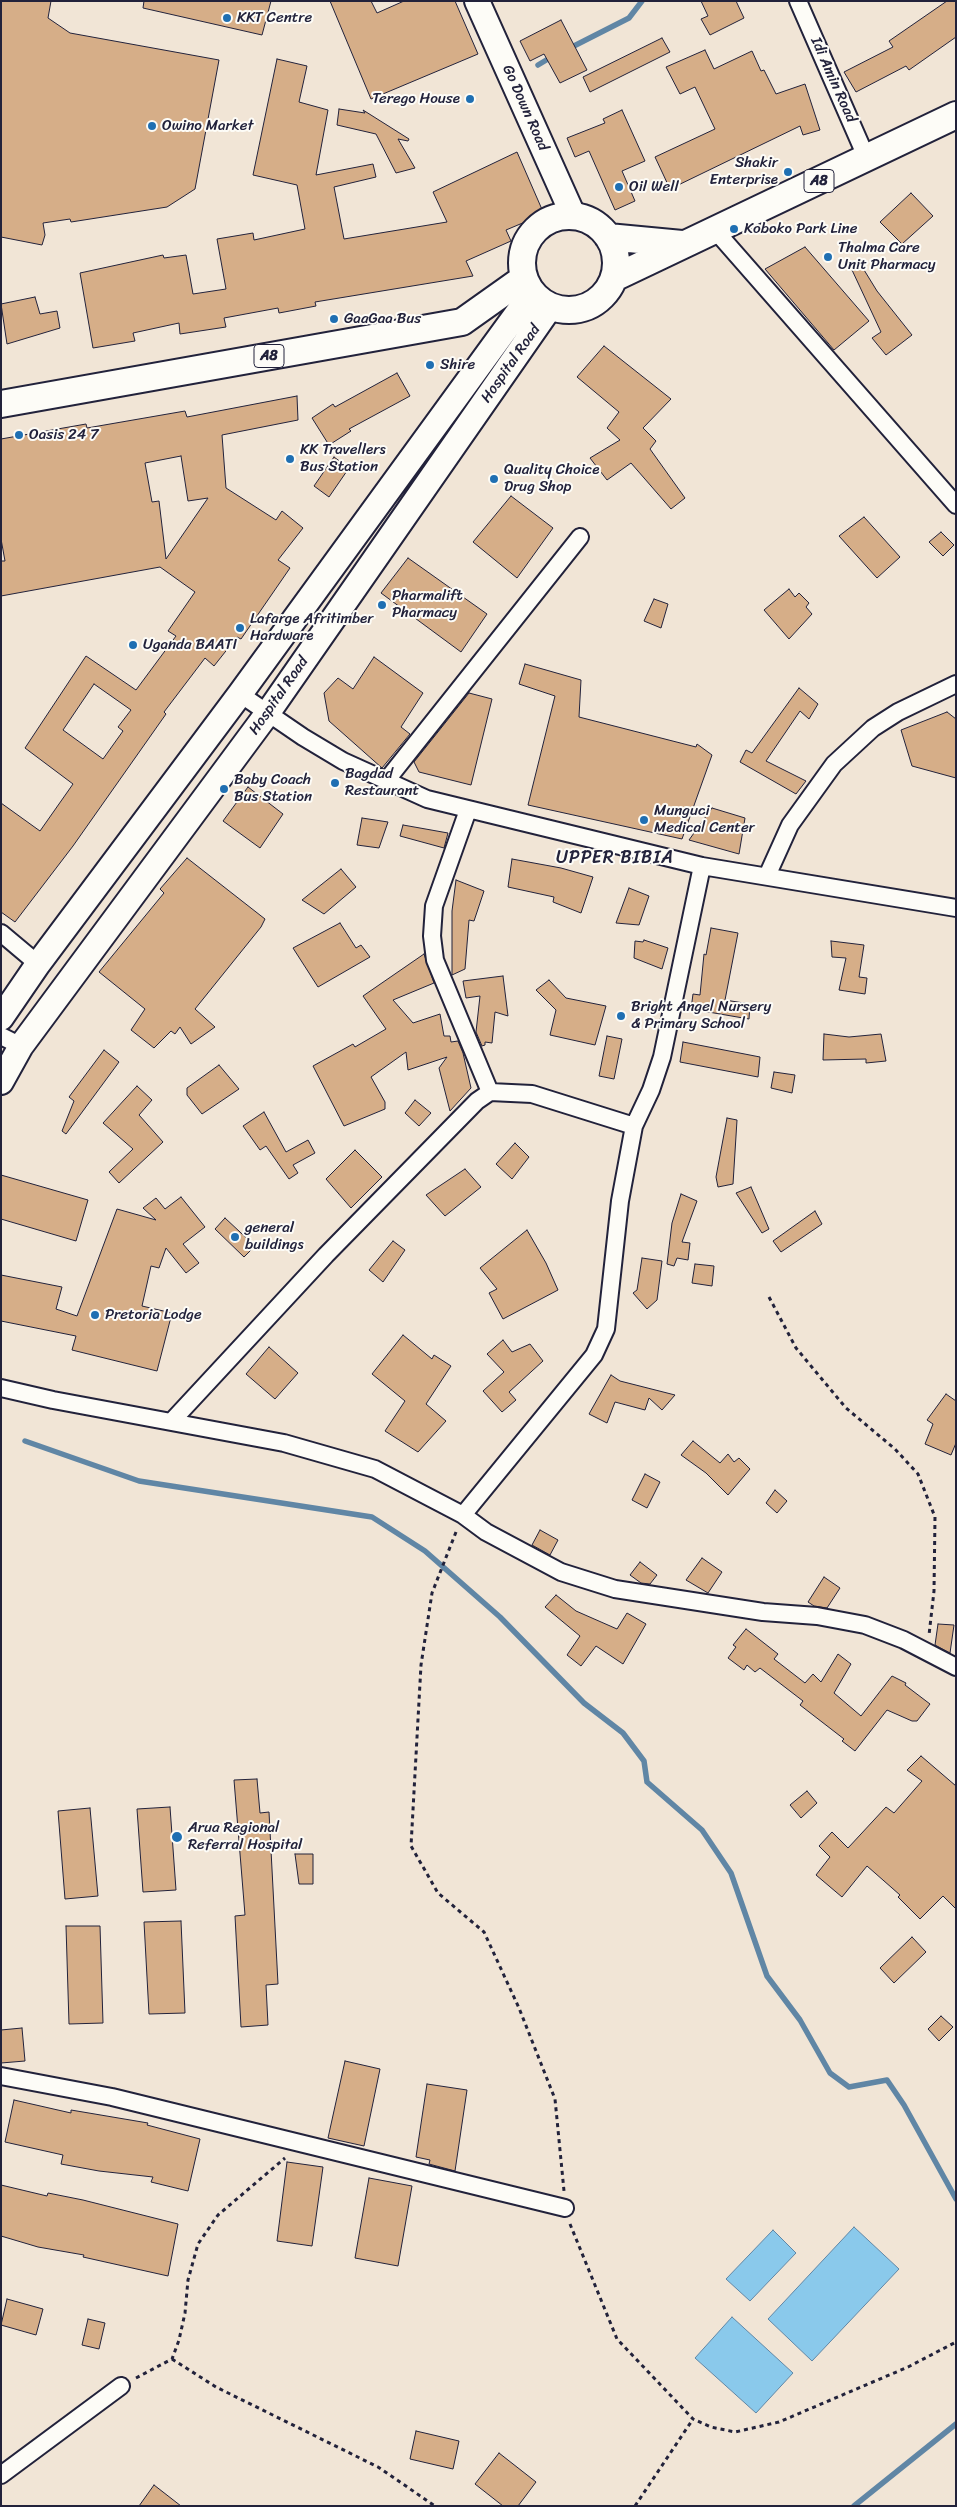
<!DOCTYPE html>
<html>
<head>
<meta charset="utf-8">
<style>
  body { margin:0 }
  #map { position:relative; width:957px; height:2507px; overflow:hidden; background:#f1e5d6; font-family:Sriracha,sans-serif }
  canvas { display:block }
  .frame { position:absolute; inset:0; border:2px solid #22223b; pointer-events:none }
</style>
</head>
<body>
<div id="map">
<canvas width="957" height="2507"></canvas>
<div class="frame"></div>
</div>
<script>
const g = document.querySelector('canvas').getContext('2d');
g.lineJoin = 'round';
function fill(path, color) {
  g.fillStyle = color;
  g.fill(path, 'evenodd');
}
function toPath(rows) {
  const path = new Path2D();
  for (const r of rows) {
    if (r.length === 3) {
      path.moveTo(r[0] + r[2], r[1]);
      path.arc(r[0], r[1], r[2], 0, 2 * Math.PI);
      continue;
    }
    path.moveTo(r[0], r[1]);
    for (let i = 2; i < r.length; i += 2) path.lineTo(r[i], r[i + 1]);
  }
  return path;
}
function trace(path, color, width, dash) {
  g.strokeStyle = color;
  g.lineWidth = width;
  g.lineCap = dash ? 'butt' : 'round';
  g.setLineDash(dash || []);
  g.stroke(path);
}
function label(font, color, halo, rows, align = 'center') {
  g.font = font + ' Sriracha,sans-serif';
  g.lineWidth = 4;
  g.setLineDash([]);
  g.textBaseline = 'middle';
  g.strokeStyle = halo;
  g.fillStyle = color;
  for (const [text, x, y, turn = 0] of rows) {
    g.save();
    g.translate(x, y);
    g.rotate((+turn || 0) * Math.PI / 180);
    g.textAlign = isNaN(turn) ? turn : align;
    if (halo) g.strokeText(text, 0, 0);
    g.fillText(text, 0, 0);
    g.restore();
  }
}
const water = toPath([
  [854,2227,899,2269,812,2361,768,2319,854,2227],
  [773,2230,796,2253,750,2301,726,2279,773,2230],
  [732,2317,793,2373,756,2413,695,2358,732,2317]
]);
fill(water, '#8ac9eb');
trace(water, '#6086a5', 1);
trace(toPath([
  [568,49,629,18,642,1],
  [538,65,553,56],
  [25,1441,139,1481,372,1517,425,1551,500,1617,584,1703,623,1733,644,1761,647,1782,702,1830,731,1873,767,1976,800,2020,830,2073,849,2087,887,2080,904,2105,956,2199],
  [854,2506,956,2424]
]), '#6086a5', 5.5);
const building = toPath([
  [1,1,51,1,48,18,70,33,219,60,195,189,167,207,71,222,70,219,43,223,45,235,42,245,1,237,1,1],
  [144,1,271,1,262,35,143,8,144,1],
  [330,1,371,1,377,13,404,1,455,1,478,54,371,99,330,1],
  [701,1,736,1,744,18,710,35,701,19,708,16,701,1],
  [947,1,956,1,956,37,909,70,906,66,856,92,844,72,893,47,889,41,947,1],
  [561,20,587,70,560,83,544,54,530,61,520,41,561,20],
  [662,38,670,52,590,92,583,77,662,38],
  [705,50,714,69,752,51,761,71,764,70,776,94,805,84,820,130,803,135,800,126,670,189,655,157,715,129,695,87,680,94,666,67,705,50],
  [277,59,307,66,299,102,328,110,316,175,373,164,376,177,334,187,344,239,447,222,433,192,517,152,544,214,506,230,511,241,466,261,473,276,315,302,316,306,279,313,278,308,224,318,226,327,180,334,179,323,133,333,135,341,93,348,80,273,163,255,164,258,186,255,193,294,226,289,217,239,253,233,254,240,305,229,297,185,253,175,277,59],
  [339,109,365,113,363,110,409,139,408,141,398,139,415,168,396,173,376,134,337,125,339,109],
  [622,110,645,161,622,171,635,201,615,210,589,151,575,157,567,138,605,123,603,119,622,110],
  [911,193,933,216,902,244,880,222,911,193],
  [805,247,869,321,834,350,765,269,805,247],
  [861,265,877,291,912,335,886,355,872,338,881,332,852,270,861,265],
  [35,297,40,314,57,311,60,328,7,344,1,304,35,297],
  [604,346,671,399,643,428,656,441,650,449,685,498,671,509,631,463,607,480,590,458,620,440,607,428,619,412,577,377,604,346],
  [397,373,410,396,349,429,351,431,329,445,312,418,333,404,335,407,397,373],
  [297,396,298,420,222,435,226,488,276,520,282,511,303,528,278,560,290,568,241,639,237,637,214,666,205,658,164,712,166,714,73,846,15,922,1,912,1,803,40,831,73,784,25,748,86,656,136,690,176,636,168,631,195,592,160,567,1,596,1,561,5,561,1,539,1,439,86,424,87,428,185,411,187,417,297,396],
  [181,456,188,501,208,498,166,559,159,501,152,502,145,463,181,456],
  [94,684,131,710,118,727,123,731,103,759,63,730,94,684],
  [334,457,349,468,329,497,314,486,334,457],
  [511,496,553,528,517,578,473,542,511,496],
  [864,517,900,557,877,578,839,536,864,517],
  [941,532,954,545,943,556,929,542,941,532],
  [408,558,487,614,461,652,381,593,408,558],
  [789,589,795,597,799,593,809,603,806,607,812,614,789,639,764,610,789,589],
  [654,599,668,604,661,628,644,621,654,599],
  [374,657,423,693,401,727,410,734,382,768,329,721,324,693,338,678,353,689,374,657],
  [525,664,581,680,579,717,696,747,697,744,712,755,682,839,528,805,555,696,519,684,525,664],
  [799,688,818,704,809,719,800,711,766,761,806,781,796,794,740,762,746,750,752,753,799,688],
  [469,693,492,699,471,785,419,772,414,762,469,693],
  [947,712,956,719,956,778,912,766,901,730,947,712],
  [248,787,283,814,260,848,223,821,248,787],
  [712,808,745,818,739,854,689,840,712,808],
  [362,818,388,822,379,848,357,845,362,818],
  [403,825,448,833,444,848,400,836,403,825],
  [187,858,265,919,261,927,195,1009,215,1027,191,1044,180,1027,175,1034,171,1031,154,1048,131,1030,145,1009,99,972,164,893,160,889,187,858],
  [512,859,561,868,593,877,581,913,553,902,554,897,508,887,512,859],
  [341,869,356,887,324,914,302,900,341,869],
  [456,880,484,891,474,921,469,920,465,969,452,975,452,911,456,880],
  [629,888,649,896,639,925,616,923,629,888],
  [340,923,356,948,361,945,370,957,318,987,293,948,340,923],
  [711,928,738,933,725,1000,750,1004,749,1019,691,1009,693,994,700,995,704,954,706,955,711,928],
  [644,940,668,948,662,969,634,958,635,941,643,942,644,940],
  [831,941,864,945,859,977,867,978,865,994,839,990,846,958,832,957,831,941],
  [424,954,434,983,393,1000,413,1023,440,1014,444,1036,450,1036,451,1042,458,1041,463,1053,471,1088,450,1111,439,1068,447,1057,408,1070,406,1052,371,1077,385,1102,385,1109,344,1126,313,1066,353,1044,355,1047,386,1029,363,996,424,954],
  [503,976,508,1016,495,1012,492,1043,485,1042,485,1045,482,1046,476,1032,480,996,466,998,463,981,503,976],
  [549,980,566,998,606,1006,595,1045,550,1035,556,1010,536,990,549,980],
  [824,1034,849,1037,881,1034,886,1061,866,1063,866,1059,823,1060,824,1034],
  [607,1036,622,1039,614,1079,599,1076,607,1036],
  [683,1042,760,1057,758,1077,680,1062,683,1042],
  [104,1050,119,1062,66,1134,62,1131,74,1101,69,1097,104,1050],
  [219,1065,239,1089,202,1114,187,1095,187,1088,219,1065],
  [774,1072,795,1075,792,1093,771,1088,774,1072],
  [137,1086,152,1100,139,1115,163,1142,119,1183,109,1172,133,1149,103,1123,137,1086],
  [415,1100,431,1113,419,1126,405,1113,415,1100],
  [264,1112,286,1152,308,1140,315,1153,293,1165,298,1173,289,1179,266,1146,260,1150,243,1126,264,1112],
  [727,1118,737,1120,733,1184,718,1187,716,1177,727,1118],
  [515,1143,529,1157,512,1179,496,1164,515,1143],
  [355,1150,382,1177,351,1208,326,1179,355,1150],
  [465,1169,481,1187,445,1216,426,1195,465,1169],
  [1,1175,88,1200,76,1241,1,1219,1,1175],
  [751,1187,769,1229,762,1233,736,1193,751,1187],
  [681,1194,697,1201,682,1242,690,1243,688,1260,677,1258,674,1266,667,1264,672,1223,681,1194],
  [181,1197,205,1227,183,1244,199,1263,186,1273,166,1248,159,1268,151,1266,142,1306,172,1313,157,1371,72,1350,76,1336,1,1321,1,1275,62,1287,56,1309,77,1316,117,1209,156,1220,143,1208,156,1198,165,1209,181,1197],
  [815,1211,822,1224,781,1252,773,1241,815,1211],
  [225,1218,255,1246,244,1257,215,1229,225,1218],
  [527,1230,546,1263,558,1290,503,1319,489,1293,497,1289,480,1268,527,1230],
  [393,1241,405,1250,383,1282,369,1270,393,1241],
  [642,1258,662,1261,657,1300,647,1309,633,1293,637,1290,642,1258],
  [695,1264,714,1266,712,1286,692,1283,695,1264],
  [403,1335,432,1359,434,1355,451,1366,426,1404,446,1421,418,1452,385,1431,405,1401,372,1374,403,1335],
  [503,1340,512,1352,530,1344,543,1361,509,1392,516,1400,502,1412,483,1391,504,1372,487,1354,503,1340],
  [269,1347,298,1373,275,1399,246,1374,269,1347],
  [611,1375,620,1381,675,1395,662,1410,649,1398,645,1410,615,1402,607,1423,589,1414,611,1375],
  [946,1394,956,1401,956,1443,951,1455,925,1444,933,1424,927,1420,946,1394],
  [693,1441,720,1463,728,1454,734,1462,739,1458,750,1469,728,1495,706,1473,681,1455,693,1441],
  [645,1474,660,1482,647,1508,632,1500,645,1474],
  [775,1490,787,1501,777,1513,766,1503,775,1490],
  [540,1530,558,1540,550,1555,532,1545,540,1530],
  [702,1558,722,1572,708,1593,686,1580,702,1558],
  [640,1562,657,1575,650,1584,641,1583,630,1575,640,1562],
  [824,1577,840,1588,827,1608,814,1606,808,1602,824,1577],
  [556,1595,576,1611,617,1629,627,1613,646,1624,623,1664,596,1646,581,1666,567,1655,580,1636,545,1607,556,1595],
  [938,1624,954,1625,950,1653,935,1645,938,1624],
  [746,1629,778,1654,774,1659,805,1683,813,1674,821,1682,838,1654,851,1664,834,1693,861,1716,892,1676,906,1683,905,1685,930,1704,917,1721,912,1721,887,1710,855,1751,842,1741,844,1739,800,1705,803,1701,760,1668,755,1672,747,1665,744,1670,728,1658,736,1647,733,1645,746,1629],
  [921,1756,956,1786,956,1909,943,1896,920,1919,898,1897,900,1895,867,1866,842,1897,816,1875,830,1857,819,1846,832,1832,848,1848,886,1807,894,1813,922,1781,907,1770,921,1756],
  [257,1779,260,1813,269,1812,278,1984,266,1985,268,2025,241,2027,235,1916,245,1915,234,1780,257,1779],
  [807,1791,817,1803,801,1818,790,1805,807,1791],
  [170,1807,176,1890,143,1892,137,1809,170,1807],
  [90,1808,98,1896,65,1899,58,1811,90,1808],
  [295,1854,313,1854,313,1884,299,1884,295,1854],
  [181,1921,185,2013,149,2014,144,1922,181,1921],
  [66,1926,100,1926,103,2023,69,2024,66,1926],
  [912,1937,926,1952,894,1983,880,1968,912,1937],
  [941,2016,953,2027,939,2041,928,2029,941,2016],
  [22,2028,25,2061,1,2063,1,2030,22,2028],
  [345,2061,380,2069,364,2146,328,2138,345,2061],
  [427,2084,467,2090,455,2171,429,2164,430,2160,416,2157,427,2084],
  [14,2100,71,2113,71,2110,148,2123,147,2125,200,2139,188,2191,151,2182,153,2177,99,2171,61,2164,63,2155,5,2142,14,2100],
  [287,2162,323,2167,312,2246,277,2241,287,2162],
  [369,2178,412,2186,398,2266,355,2258,369,2178],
  [1,2185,47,2196,48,2193,83,2200,178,2224,168,2276,83,2257,84,2255,38,2247,1,2236,1,2185],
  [7,2299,43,2309,36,2335,1,2325,7,2299],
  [88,2319,105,2323,99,2349,82,2345,88,2319],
  [416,2431,459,2441,453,2469,410,2459,416,2431],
  [499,2453,536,2482,518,2506,503,2506,475,2484,499,2453],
  [154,2485,181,2506,139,2506,154,2485]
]);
fill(building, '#d6ae88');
trace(building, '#22223b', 1);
const street = toPath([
  [798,1,867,159],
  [714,229,956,505],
  [240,694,303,737,343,761,427,799,702,866,956,908],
  [386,781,580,537],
  [468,810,434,906,432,936,435,960,490,1092],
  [767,876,790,825,834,764,873,728,898,712,956,684],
  [1,933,38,964],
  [1,1036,21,1046],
  [1,1388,53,1400,284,1443,375,1469,463,1515,486,1532,561,1572,615,1589,763,1612,817,1616,865,1625,904,1640,956,1667],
  [172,1421,326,1255,477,1101,490,1092,532,1094,634,1126],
  [463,1515,594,1355,606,1329,620,1201,634,1126,651,1090,662,1057,702,866],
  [1,2076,112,2097,565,2208],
  [1,2475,121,2386]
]);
const secondary = toPath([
  [477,1,573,215],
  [1,1018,38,964,240,694,532,293],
  [1,1082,21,1046,267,714,551,306]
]);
const primary = toPath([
  [569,263,47],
  [608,237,682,244],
  [614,278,956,115],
  [1,404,462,322,524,278]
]);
trace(street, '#22223b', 20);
trace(secondary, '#22223b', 28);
trace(primary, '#22223b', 30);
trace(toPath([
  [769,1297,796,1348,846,1408,895,1449,918,1474,935,1517,934,1591,929,1635],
  [456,1532,432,1593,421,1665,411,1846,438,1893,484,1932,519,2008,555,2099,564,2191],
  [570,2224,617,2339,693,2419,711,2427,735,2432,779,2422,908,2367,956,2342],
  [172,2359,216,2387,378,2467,435,2506],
  [136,2378,172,2359,179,2340,185,2313,188,2280,198,2244,218,2215,285,2158],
  [635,2506,693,2419]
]), '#22223b', 3, [4, 4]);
trace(street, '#fdfcf7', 16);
trace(secondary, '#fdfcf7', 24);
trace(primary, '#fdfcf7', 26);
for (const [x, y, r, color] of [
  [227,18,5,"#1f6fb2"],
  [470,99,5,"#1f6fb2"],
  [152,126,5,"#1f6fb2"],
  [788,172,5,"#1f6fb2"],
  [619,187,5,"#1f6fb2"],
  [734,229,5,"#1f6fb2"],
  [828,257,5,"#1f6fb2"],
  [334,319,5,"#1f6fb2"],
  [430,365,5,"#1f6fb2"],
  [19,435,5,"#1f6fb2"],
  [290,459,5,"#1f6fb2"],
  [494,479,5,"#1f6fb2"],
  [382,605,5,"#1f6fb2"],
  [240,628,5,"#1f6fb2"],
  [133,645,5,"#1f6fb2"],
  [335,783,5,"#1f6fb2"],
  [224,789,5,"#1f6fb2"],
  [644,820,5,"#1f6fb2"],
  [621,1016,5,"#1f6fb2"],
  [235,1237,5,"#1f6fb2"],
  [95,1315,5,"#1f6fb2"],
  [177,1837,6,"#1f6fb2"]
]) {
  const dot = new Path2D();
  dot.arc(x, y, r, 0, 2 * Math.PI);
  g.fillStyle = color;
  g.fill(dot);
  trace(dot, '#fdfcf7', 2);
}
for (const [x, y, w] of [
  [819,181,30],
  [269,356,30]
]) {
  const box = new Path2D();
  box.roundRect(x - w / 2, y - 11.5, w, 23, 4);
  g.fillStyle = '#fdfcf7';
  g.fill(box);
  trace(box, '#22223b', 1);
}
label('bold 14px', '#22223b', null, [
  ["A8",819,181],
  ["A8",269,356]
]);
label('15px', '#22223b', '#fdfcf7', [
  ["KKT Centre",237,18],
  ["Terego House",460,99,"right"],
  ["Owino Market",162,126],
  ["Shakir",778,163,"right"],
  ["Enterprise",778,180,"right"],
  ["Oil Well",629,187],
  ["Koboko Park Line",744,229],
  ["Thalma Care",838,248],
  ["Unit Pharmacy",838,265],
  ["GaaGaa Bus",344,319],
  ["Shire",440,365],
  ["Oasis 24 7",29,435],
  ["KK Travellers",300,450],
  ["Bus Station",300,467],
  ["Quality Choice",504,470],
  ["Drug Shop",504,487],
  ["Pharmalift",392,596],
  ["Pharmacy",392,613],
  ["Lafarge Afritimber",250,619],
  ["Hardware",250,636],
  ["Uganda BAATI",143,645],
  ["Bagdad",345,774],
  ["Restaurant",345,791],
  ["Baby Coach",234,780],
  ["Bus Station",234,797],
  ["Munguci",654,811],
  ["Medical Center",654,828],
  ["Bright Angel Nursery",631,1007],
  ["& Primary School",631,1024],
  ["general",245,1228],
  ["buildings",245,1245],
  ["Pretoria Lodge",105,1315],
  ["Arua Regional",188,1828],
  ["Referral Hospital",188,1845]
], 'left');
label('15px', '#22223b', '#fdfcf7', [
  ["Idi Amin Road",833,80,66],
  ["Go Down Road",525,108,66],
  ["Hospital Road",511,364,-55],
  ["Hospital Road",279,696,-55]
]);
g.letterSpacing = '1px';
label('18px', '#22223b', '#fdfcf7', [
  ["UPPER BIBIA",615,858]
]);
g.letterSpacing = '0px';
</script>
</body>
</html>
